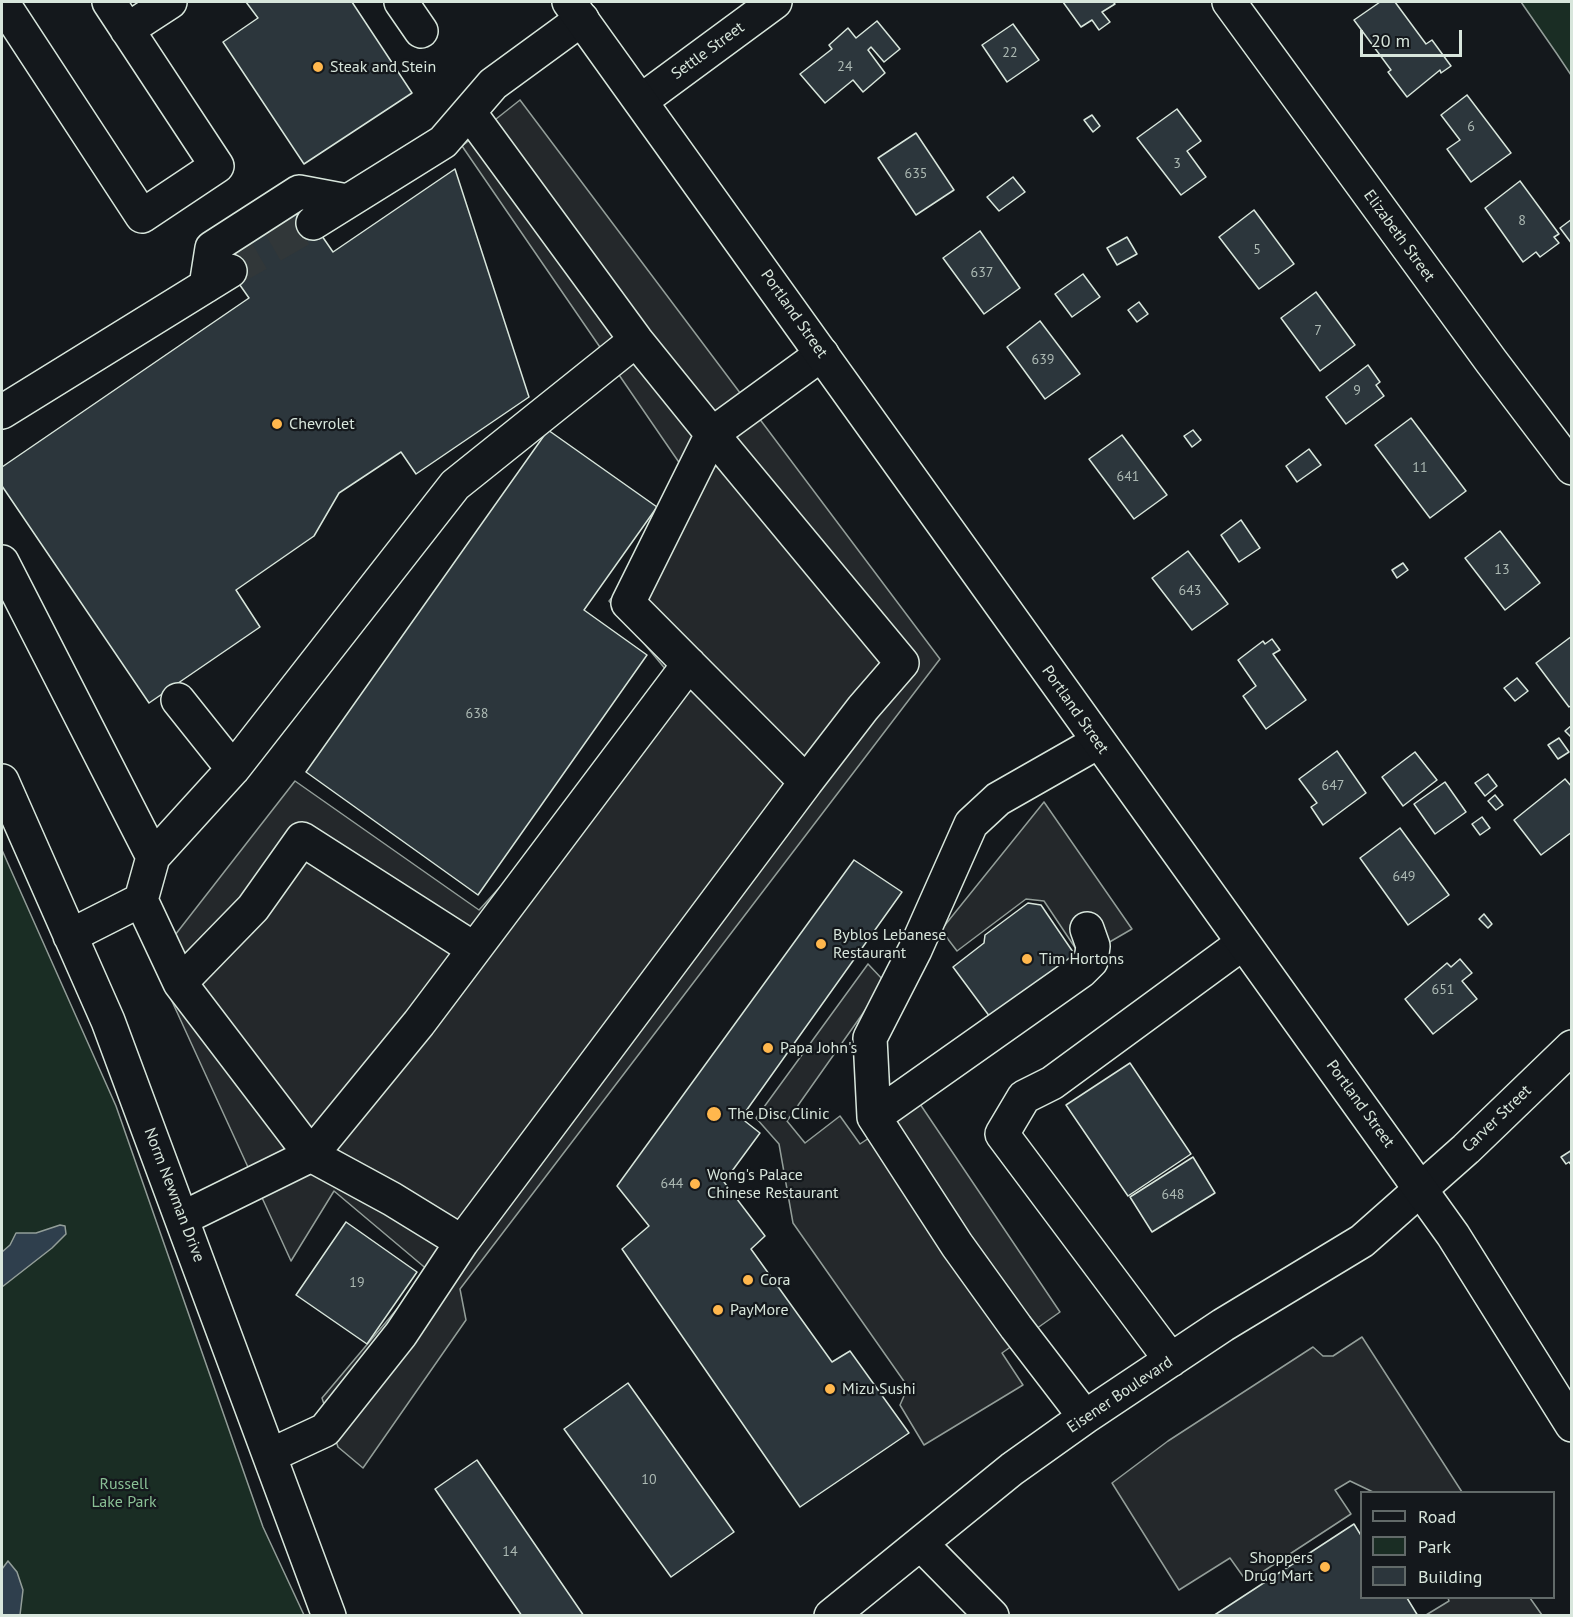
<!DOCTYPE html>
<html>
<head>
<meta charset="utf-8">
<style>
  body { margin:0 }
  #map { position:relative; width:1573px; height:1617px; overflow:hidden; background:#14181c; font-family:"PT Sans",sans-serif }
  canvas { display:block }
  .frame { position:absolute; inset:0; border:3px solid #d8e6dc; pointer-events:none }
  .legend { position:absolute; left:1360px; top:1491px; width:195px; height:108px; box-sizing:border-box; background:#14181c; border:2px solid #626a69; margin:0; padding:8px 10px; list-style:none; font-size:18px; color:#d8e6dc }
  .legend li { display:flex; align-items:center; gap:12px; height:30px }
  .legend b { width:30px; border:2px solid #626a69 }
  .scale { position:absolute; left:1360px; top:30px; width:102px; height:27px; box-sizing:border-box; border:3px solid #d8e6dc; border-top:0; padding-left:8px; font-size:18px; line-height:21px; white-space:nowrap; color:#d8e6dc; -webkit-text-stroke:4px #14181c; paint-order:stroke }
</style>
</head>
<body>
<div id="map">
<canvas width="1573" height="1617"></canvas>
<div class="frame"></div>
<ul class="legend">
<li><b style="height:8px;background:#14181c"></b>Road</li>
<li><b style="height:16px;background:#1a2d24"></b>Park</li>
<li><b style="height:16px;background:#2c363c"></b>Building</li>
</ul>
<div class="scale">20 m</div>
</div>
<script>
const g = document.querySelector('canvas').getContext('2d');
g.lineJoin = 'round';
function fill(path, color) {
  g.fillStyle = color;
  g.fill(path, 'evenodd');
}
function toPath(rows) {
  const path = new Path2D();
  for (const r of rows) {
    path.moveTo(r[0], r[1]);
    for (let i = 2; i < r.length; i += 2) path.lineTo(r[i], r[i + 1]);
  }
  return path;
}
function trace(path, color, width, dash) {
  g.strokeStyle = color;
  g.lineWidth = width;
  g.lineCap = dash ? 'butt' : 'round';
  g.setLineDash(dash || []);
  g.stroke(path);
}
function label(font, color, halo, rows, align = 'center') {
  g.font = font + ' "PT Sans",sans-serif';
  g.lineWidth = 4.5;
  g.setLineDash([]);
  g.textBaseline = 'middle';
  g.strokeStyle = halo;
  g.fillStyle = color;
  for (const [text, x, y, turn = 0] of rows) {
    g.save();
    g.translate(x, y);
    g.rotate((+turn || 0) * Math.PI / 180);
    g.textAlign = isNaN(turn) ? turn : align;
    if (halo) g.strokeText(text, 0, 0);
    g.fillText(text, 0, 0);
    g.restore();
  }
}
const green = toPath([
  [1521,2,1571,2,1571,75,1557,54,1521,2],
  [2,850,116,1106,263,1527,304,1615,2,1615,2,850]
]);
fill(green, '#1a2d24');
trace(green, '#939e99', 1.5);
const parking = toPath([
  [520,100,940,659,460,1289,466,1320,363,1468,338,1447,322,1398,429,1271,334,1191,291,1261,154,962,295,781,479,910,681,688,609,601,700,493,462,146,520,100],
  [1044,802,1132,929,1082,958,1044,901,1026,899,957,951,941,930,1044,802],
  [868,964,885,982,787,1121,805,1143,840,1116,860,1144,920,1104,1060,1312,1002,1353,1023,1385,924,1445,900,1405,908,1387,793,1223,779,1144,756,1118,868,964],
  [1362,1337,1462,1492,1373,1492,1350,1481,1335,1490,1351,1514,1247,1582,1230,1558,1179,1590,1112,1483,1168,1441,1313,1347,1323,1356,1333,1356,1362,1337],
  [1448,1598,1530,1598,1542,1615,1426,1615,1449,1601,1448,1598]
]);
fill(parking, '#24282b');
trace(parking, '#939e99', 1.5);
const water = toPath([
  [60,1225,65,1226,66,1234,52,1248,2,1287,2,1252,10,1245,16,1233,36,1233,60,1225],
  [8,1561,17,1572,23,1590,20,1615,2,1615,2,1569,8,1561]
]);
fill(water, '#2f3f4d');
trace(water, '#939e99', 1.5);
const building = toPath([
  [246,2,352,2,412,93,304,164,223,42,258,18,246,2],
  [1063,2,1113,2,1115,4,1102,12,1110,22,1099,30,1092,20,1081,27,1063,2],
  [1380,2,1395,2,1426,44,1432,40,1451,66,1441,73,1440,70,1407,97,1388,72,1391,70,1354,20,1380,2],
  [877,21,900,49,884,62,871,47,868,50,885,73,863,92,853,80,825,103,800,74,832,49,829,45,848,28,856,38,877,21],
  [1013,24,1039,60,1007,82,982,45,1013,24],
  [1467,95,1511,153,1471,182,1447,149,1460,140,1441,115,1467,95],
  [1177,109,1201,141,1187,151,1206,177,1181,195,1137,138,1177,109],
  [1092,115,1100,126,1093,132,1084,120,1092,115],
  [916,133,954,190,916,215,878,158,916,133],
  [455,169,529,397,416,474,401,452,339,493,314,536,236,590,260,627,149,703,2,486,2,467,249,298,221,258,300,204,333,252,455,169],
  [1013,177,1025,192,999,211,987,197,1013,177],
  [1520,181,1559,234,1554,237,1559,243,1540,257,1536,252,1523,262,1485,208,1520,181],
  [1254,210,1294,264,1259,289,1219,237,1254,210],
  [1572,219,1572,244,1560,228,1572,219],
  [980,231,1020,288,984,314,943,258,980,231],
  [1127,237,1137,254,1117,265,1107,248,1127,237],
  [1083,274,1100,297,1072,317,1055,294,1083,274],
  [1316,292,1355,345,1320,371,1281,318,1316,292],
  [1139,302,1148,314,1137,322,1128,310,1139,302],
  [1040,321,1080,374,1045,399,1007,347,1040,321],
  [1368,365,1380,382,1376,385,1384,396,1346,424,1326,397,1368,365],
  [1411,418,1466,491,1430,518,1375,445,1411,418],
  [548,430,657,507,584,610,647,655,478,895,306,772,548,430],
  [1193,430,1201,440,1192,447,1184,436,1193,430],
  [1122,435,1167,495,1134,519,1089,459,1122,435],
  [1309,449,1321,465,1297,482,1286,466,1309,449],
  [1241,520,1260,548,1239,562,1221,535,1241,520],
  [1500,531,1540,583,1505,610,1465,558,1500,531],
  [1188,551,1228,604,1192,630,1152,578,1188,551],
  [1403,563,1408,570,1397,578,1392,570,1403,563],
  [1572,636,1572,705,1569,707,1536,663,1572,636],
  [1272,639,1280,650,1273,654,1306,700,1266,729,1243,696,1256,686,1238,660,1263,641,1265,644,1272,639],
  [1517,678,1528,691,1515,701,1504,688,1517,678],
  [1572,725,1572,738,1565,731,1572,725],
  [1559,738,1569,752,1558,759,1548,745,1559,738],
  [1337,751,1366,793,1323,825,1311,807,1317,803,1299,779,1337,751],
  [1415,752,1437,780,1403,806,1382,777,1415,752],
  [1488,774,1497,786,1485,796,1475,783,1488,774],
  [1565,779,1572,787,1572,832,1541,855,1514,820,1565,779],
  [1445,782,1466,812,1435,834,1414,804,1445,782],
  [1495,795,1503,805,1496,810,1488,801,1495,795],
  [1482,817,1490,828,1480,835,1472,824,1482,817],
  [1400,828,1449,895,1408,925,1360,858,1400,828],
  [854,860,902,892,741,1118,760,1133,724,1182,765,1236,751,1249,832,1362,850,1351,909,1433,800,1507,622,1249,649,1226,617,1186,854,860],
  [1028,903,1041,905,1073,952,1071,965,990,1017,953,967,984,943,985,935,1028,903],
  [1484,914,1492,924,1488,928,1479,919,1484,914],
  [1460,959,1472,973,1462,981,1477,999,1433,1034,1405,999,1447,963,1451,967,1460,959],
  [1130,1063,1191,1154,1128,1196,1066,1105,1130,1063],
  [1572,1150,1572,1166,1569,1162,1566,1164,1561,1157,1572,1150],
  [1193,1157,1215,1193,1152,1232,1130,1197,1193,1157],
  [346,1222,417,1272,367,1344,296,1295,346,1222],
  [628,1383,734,1532,671,1577,564,1429,628,1383],
  [477,1460,584,1616,522,1616,435,1489,477,1460],
  [1354,1524,1362,1537,1362,1598,1407,1598,1418,1616,1213,1616,1354,1524]
]);
fill(building, '#2c363c');
trace(building, '#d8e6dc', 1.5);
trace(toPath([
  [230,271,313,223]
]), '#313739', 33, [33, 16]);
const minor = toPath([
  [2,2,142,216,217,166,109,2],
  [401,2,421,31],
  [1229,2,1491,361,1572,468],
  [127,30,170,2],
  [642,100,775,2],
  [469,112,636,340,712,434,822,354],
  [313,223,443,142,493,84,582,19],
  [206,286,212,248,299,192,347,201],
  [2,412,230,271],
  [712,434,902,663,863,708,806,782,628,603,712,434],
  [2,562,153,857,141,900,70,936],
  [178,700,233,769],
  [2,781,108,1021,329,1616],
  [153,857,233,769,455,485,636,340],
  [141,900,180,983],
  [474,949,302,839,253,908,180,983,311,1155,392,1199,462,1242,806,782],
  [874,1117,1081,971,1091,961,1093,946,1087,929],
  [183,1218,311,1155,419,1023,689,664],
  [1171,1360,1002,1134,1024,1097,1052,1083,1243,943],
  [1085,1417,1016,1327,957,1245,874,1117,870,1038,915,950,971,824,998,799,1098,742],
  [271,1455,325,1430,401,1334,462,1242],
  [921,1544,992,1616],
  [831,1616,1012,1469,1085,1417,1223,1325,1362,1241,1466,1149,1572,1047]
]);
const major = toPath([
  [569,2,1453,1235,1572,1425]
]);
trace(minor, '#d8e6dc', 36);
trace(major, '#d8e6dc', 36);
trace(minor, '#14181c', 33);
trace(major, '#14181c', 33);
for (const [x, y, r, color] of [
  [318,67,6,"#ffb74d"],
  [277,424,6,"#ffb74d"],
  [821,944,6,"#ffb74d"],
  [1027,959,6,"#ffb74d"],
  [768,1048,6,"#ffb74d"],
  [714,1114,8,"#ffb74d"],
  [695,1184,6,"#ffb74d"],
  [748,1280,6,"#ffb74d"],
  [718,1310,6,"#ffb74d"],
  [830,1389,6,"#ffb74d"],
  [1325,1567,6,"#ffb74d"]
]) {
  const dot = new Path2D();
  dot.arc(x, y, r, 0, 2 * Math.PI);
  g.fillStyle = color;
  g.fill(dot);
  trace(dot, '#14181c', 2);
}
label('14px', '#adbab4', null, [
  ["22",1010,53],
  ["24",845,67],
  ["6",1471,127],
  ["3",1177,164],
  ["635",916,174],
  ["8",1522,221],
  ["5",1257,250],
  ["637",982,273],
  ["7",1318,331],
  ["639",1043,360],
  ["9",1357,391],
  ["11",1420,468],
  ["641",1128,477],
  ["13",1502,570],
  ["643",1190,591],
  ["638",477,714],
  ["647",1333,786],
  ["649",1404,877],
  ["651",1443,990],
  ["644",672,1184],
  ["648",1173,1195],
  ["19",357,1283],
  ["10",649,1480],
  ["14",510,1552]
]);
label('16px', '#d8e6dc', '#14181c', [
  ["Settle Street",708,51,-36],
  ["Elizabeth Street",1399,236,54],
  ["Portland Street",794,314,55],
  ["Portland Street",1075,710,55],
  ["Portland Street",1360,1104,54],
  ["Carver Street",1497,1119,-44],
  ["Norm Newman Drive",174,1195,69],
  ["Eisener Boulevard",1120,1395,-34]
]);
label('16px', '#d8e6dc', '#14181c', [
  ["Steak and Stein",330,67],
  ["Chevrolet",289,424],
  ["Byblos Lebanese",833,935],
  ["Restaurant",833,953],
  ["Tim Hortons",1039,959],
  ["Papa John's",780,1048],
  ["The Disc Clinic",728,1114],
  ["Wong's Palace",707,1175],
  ["Chinese Restaurant",707,1193],
  ["Cora",760,1280],
  ["PayMore",730,1310],
  ["Mizu Sushi",842,1389],
  ["Shoppers",1313,1558,"right"],
  ["Drug Mart",1313,1576,"right"]
], 'left');
label('16px', '#8ac095', '#14181c', [
  ["Russell",124,1484],
  ["Lake Park",124,1502]
]);
</script>
</body>
</html>
